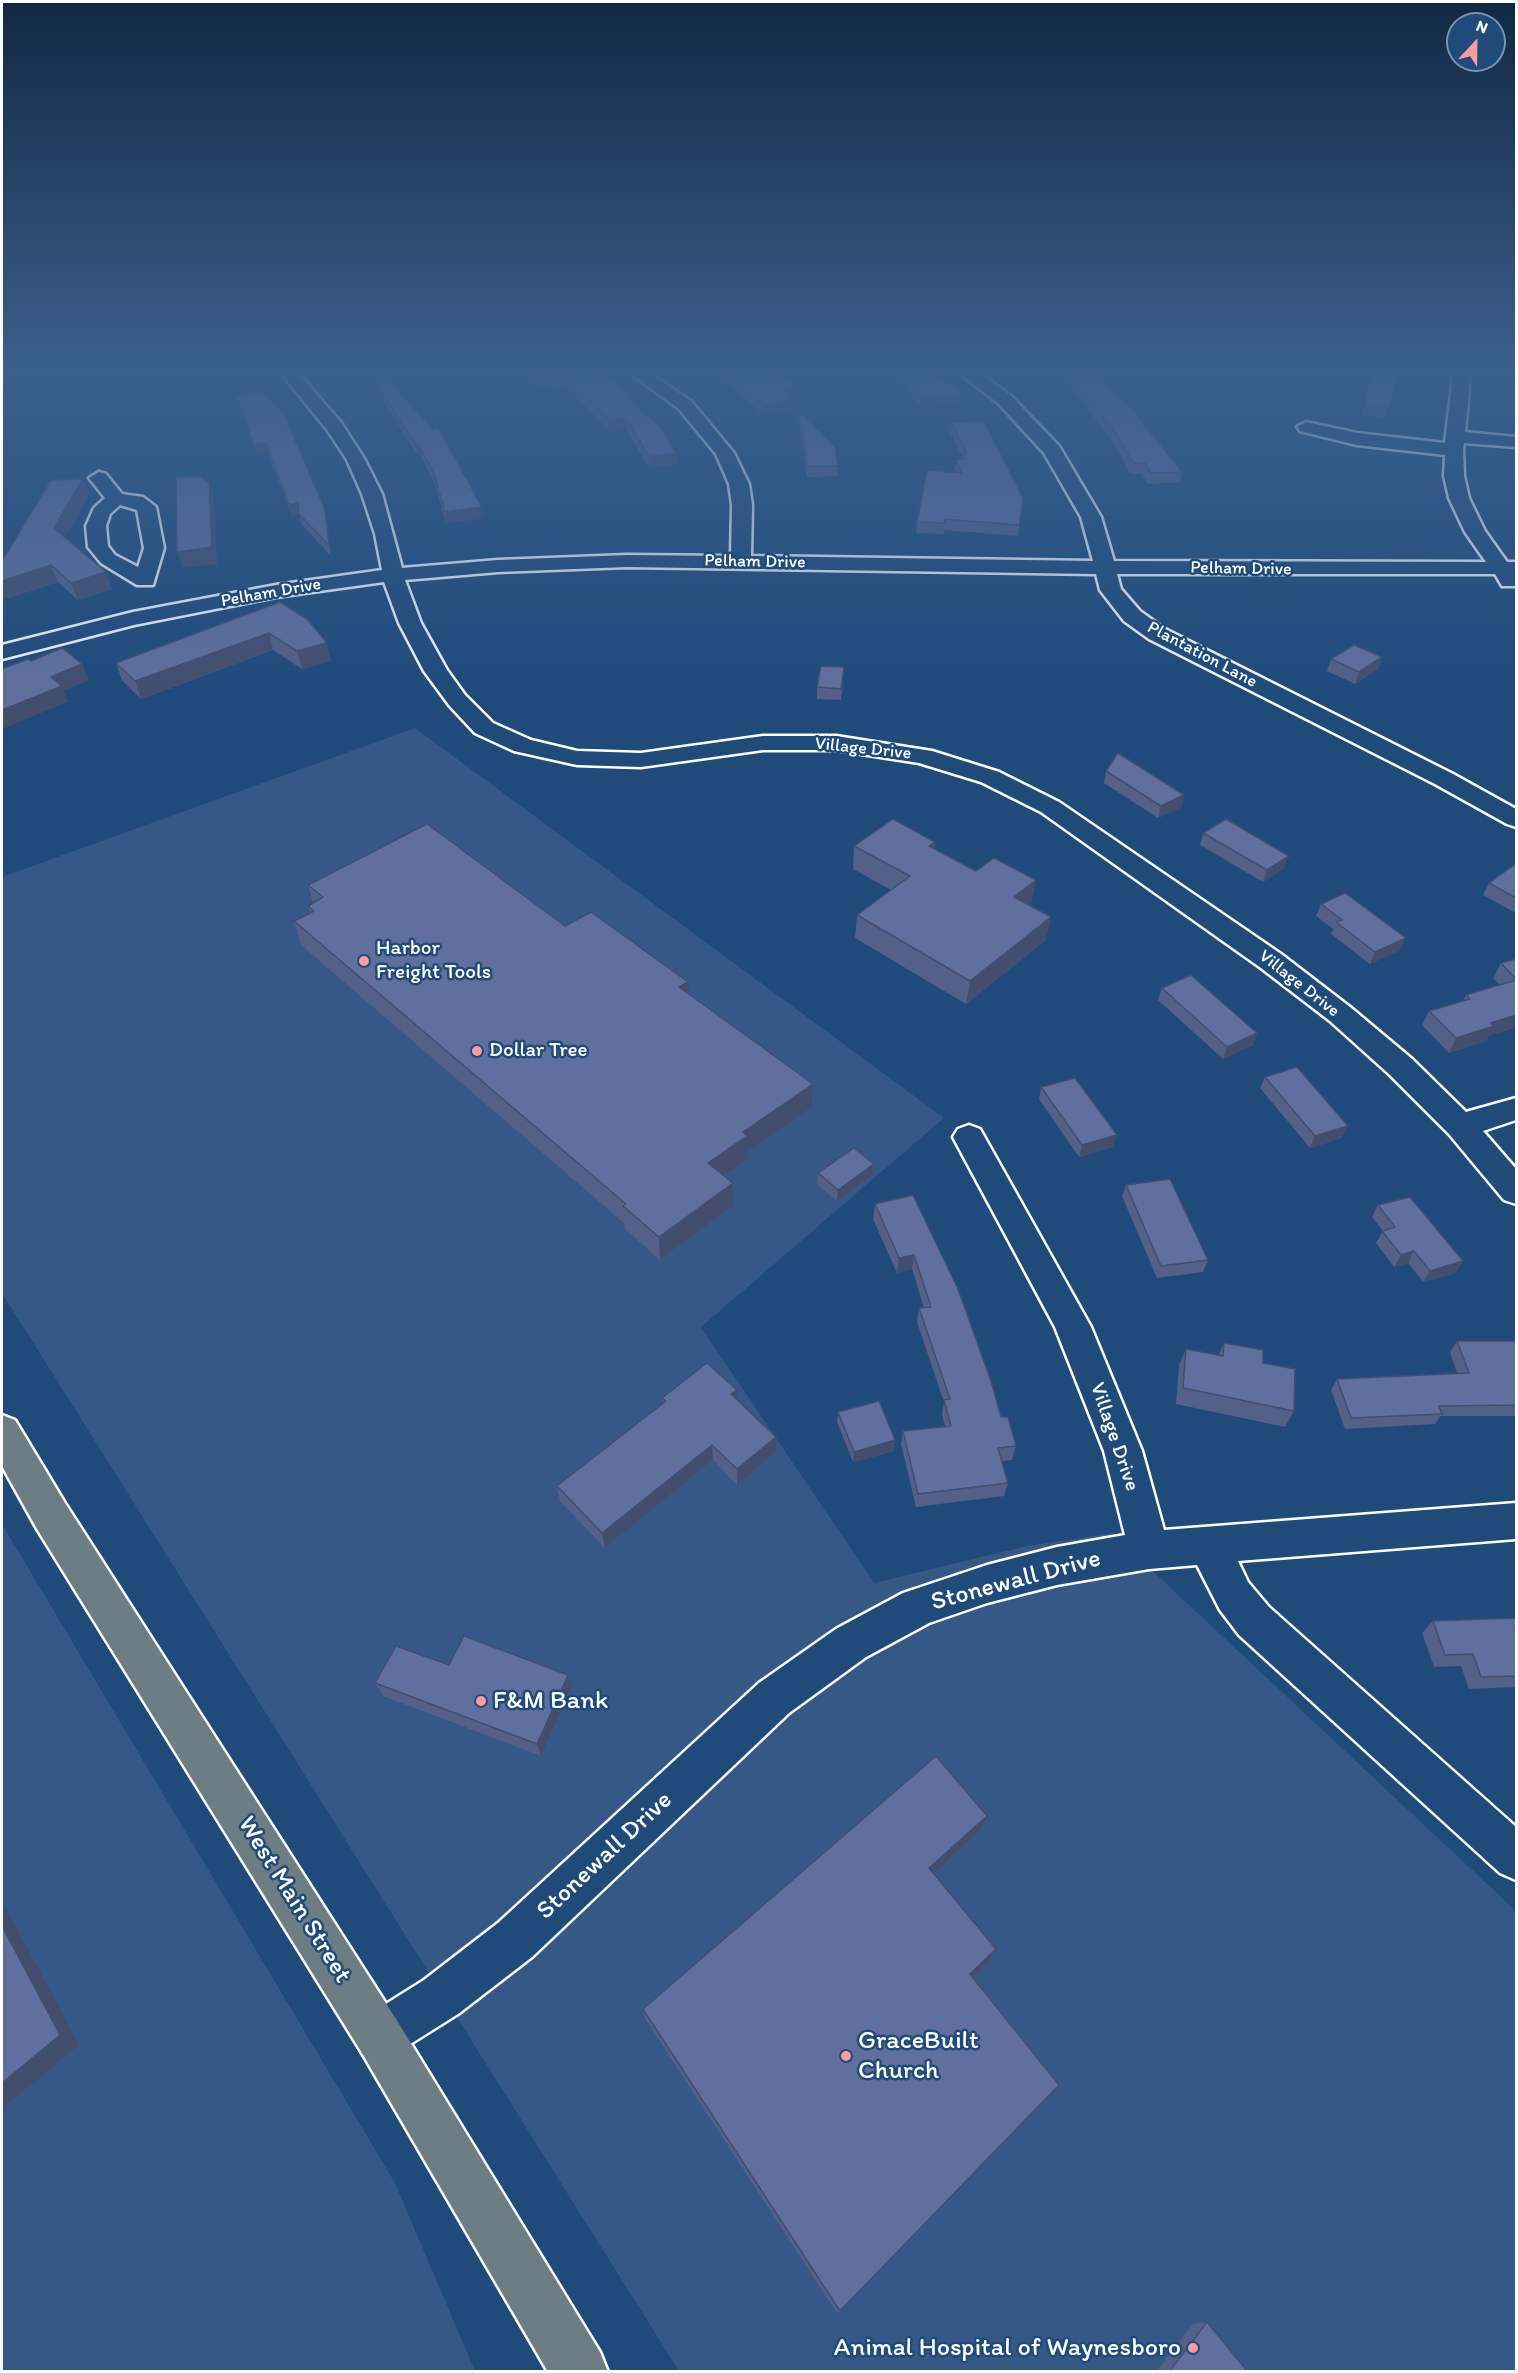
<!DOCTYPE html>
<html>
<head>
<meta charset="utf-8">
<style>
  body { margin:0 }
  #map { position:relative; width:1518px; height:2373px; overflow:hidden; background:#1f4a7a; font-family:Itim,sans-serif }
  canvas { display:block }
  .frame { position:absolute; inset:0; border:3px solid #fff; pointer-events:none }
  .north { position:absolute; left:1446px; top:12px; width:60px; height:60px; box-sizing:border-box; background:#1f4a7a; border:2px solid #7992af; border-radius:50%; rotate:22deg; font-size:16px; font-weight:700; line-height:24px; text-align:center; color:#fff }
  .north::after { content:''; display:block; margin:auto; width:21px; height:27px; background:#ff9aa2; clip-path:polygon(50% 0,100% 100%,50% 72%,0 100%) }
</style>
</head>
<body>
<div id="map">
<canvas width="1518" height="2373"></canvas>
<div class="frame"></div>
<div class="north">N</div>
</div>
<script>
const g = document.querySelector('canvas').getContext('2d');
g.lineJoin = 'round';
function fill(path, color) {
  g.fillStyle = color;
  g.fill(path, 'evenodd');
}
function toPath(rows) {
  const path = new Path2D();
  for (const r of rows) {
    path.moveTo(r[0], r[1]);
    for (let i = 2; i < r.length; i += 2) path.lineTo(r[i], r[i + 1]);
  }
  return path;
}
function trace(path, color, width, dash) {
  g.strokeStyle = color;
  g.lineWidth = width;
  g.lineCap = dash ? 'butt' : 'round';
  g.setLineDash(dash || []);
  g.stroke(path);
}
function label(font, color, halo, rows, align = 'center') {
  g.font = font + ' Itim,sans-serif';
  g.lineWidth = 5;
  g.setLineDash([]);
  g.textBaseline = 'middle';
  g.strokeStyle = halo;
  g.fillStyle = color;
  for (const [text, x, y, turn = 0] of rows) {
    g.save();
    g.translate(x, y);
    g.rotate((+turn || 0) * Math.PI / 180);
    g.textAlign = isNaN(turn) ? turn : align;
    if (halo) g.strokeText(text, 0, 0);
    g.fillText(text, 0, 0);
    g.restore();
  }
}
fill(toPath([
  [415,728,944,1118,701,1327,874,1583,1027,1546,1112,1533,1516,1911,1516,2371,679,2371,2,1293,2,877],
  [2,1524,395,2183,475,2371,2,2371]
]), '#365887');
const minor = toPath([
  [277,368,294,368,342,424,365,460,382,494,402,568,498,560,627,555,731,556,732,505,729,484,716,454,679,409,623,368,642,368,691,401,734,453,749,484,752,505,751,556,1093,561,1081,517,1044,453,999,404,953,368,973,368,1011,396,1059,446,1101,517,1114,561,1486,562,1465,532,1449,498,1444,476,1445,455,1357,445,1300,431,1297,427,1306,422,1357,433,1445,443,1454,368,1471,368,1465,432,1516,437,1516,447,1464,443,1463,450,1464,476,1469,498,1485,531,1507,562,1516,562,1516,586,1502,586,1495,574,1117,574,1121,589,1140,611,1165,629,1453,774,1516,809,1516,827,1507,824,1435,784,1149,639,1124,621,1100,590,1096,574,627,567,498,572,405,580,421,623,447,670,465,695,493,723,531,740,577,751,641,753,763,736,836,736,932,751,999,772,1059,802,1281,954,1350,1007,1412,1059,1466,1112,1516,1098,1516,1120,1483,1131,1516,1169,1516,1204,1504,1200,1449,1134,1390,1075,1330,1021,1261,968,1041,812,981,782,919,763,836,750,763,750,641,767,577,765,514,751,475,733,449,705,424,671,399,623,384,582,276,597,134,625,2,659,2,645,133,612,276,585,382,570,375,534,362,494,347,460,328,431,277,368],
  [99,472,106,474,122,494,143,497,156,507,164,548,153,585,137,585,101,563,88,547,86,526,94,508,105,498,89,478,99,472],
  [120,505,137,510,144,548,138,567,115,555,108,546,106,526,110,514,120,505],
  [969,1125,980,1129,1091,1327,1142,1451,1164,1530,1516,1503,1516,1539,1238,1561,1248,1582,1269,1607,1516,1827,1516,1880,1500,1873,1239,1635,1220,1610,1197,1565,1149,1569,1057,1585,987,1603,929,1623,866,1657,789,1713,532,1957,458,2014,396,2053,379,2061,362,2053,354,2036,362,2019,424,1980,498,1923,759,1683,836,1629,903,1593,987,1565,1057,1547,1125,1535,1104,1451,1055,1327,953,1137,958,1129,969,1125]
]);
const major = toPath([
  [2,1415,15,1420,65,1503,396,2019,600,2352,608,2372,548,2372,362,2053,37,1529,2,1466,2,1415]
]);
trace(minor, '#fff', 5);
trace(major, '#fff', 5);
fill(minor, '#1f4a7a');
fill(major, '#6c7e84');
fill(toPath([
  [499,368,588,368,635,404,676,453,677,464,649,468,626,429,611,432,567,387,560,390,551,386,547,388],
  [710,368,762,368,797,396,791,397,792,409,764,415],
  [892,368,923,368,964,394,963,404,921,408],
  [1059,368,1084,368,1182,472,1179,483,1148,484,1142,474,1130,474,1117,448,1059,370],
  [1374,368,1388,408,1385,418,1362,415],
  [377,384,482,507,484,518,446,523,435,484,421,456,418,456,379,395],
  [260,391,327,521,331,556,302,525,299,514,292,516,268,454,257,455,242,413,237,407,234,397],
  [799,412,838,466,838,476,807,477,799,423],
  [951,422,1023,498,1018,536,944,530,944,534,916,533,917,522,956,472,955,470,956,460,962,459,962,456,950,433],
  [83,479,89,495,65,537,112,589,78,600,58,582,2,600],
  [280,602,331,661,302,669,273,650,141,699,122,680,116,663],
  [1382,657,1378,669,1355,684,1327,671,1331,659],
  [843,679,841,700,817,699,817,687],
  [1106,771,1184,795,1181,807,1158,818,1104,783],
  [1203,833,1284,868,1263,882,1200,845],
  [935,842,934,848,976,871,1036,880,1031,903,1029,905,1046,940,966,1004,855,938,857,915,891,890,853,869,854,846],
  [1516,867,1516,913,1483,895,1489,883],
  [308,885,565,926,689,994,813,1084,812,1107,747,1152,748,1159,724,1176,733,1206,660,1260,625,1229,624,1223,301,945,294,921,310,913,308,906,313,903],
  [1321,904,1400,950,1370,964,1331,934,1333,929,1316,916],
  [1516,959,1516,1023,1514,1028,1489,1035,1486,1041,1449,1053,1422,1025,1429,1011,1463,1001,1466,995,1500,985,1493,978,1501,963],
  [1162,988,1257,1033,1253,1045,1223,1059,1158,1000],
  [1265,1077,1342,1138,1310,1148,1260,1088],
  [1041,1087,1113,1147,1079,1157,1039,1099],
  [818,1173,873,1175,837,1201,817,1184],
  [1126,1185,1208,1260,1203,1272,1157,1278,1122,1196],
  [913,1195,1001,1417,1016,1446,1012,1460,1002,1461,1008,1483,1004,1496,916,1507,901,1444,903,1431,945,1426,942,1414,944,1402,917,1322,919,1308,924,1308,912,1269,897,1273,873,1219,875,1204],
  [1378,1205,1463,1261,1455,1273,1423,1282,1408,1263,1394,1267,1376,1243,1383,1231,1372,1217],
  [1457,1341,1516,1345,1516,1416,1441,1416,1435,1424,1345,1429,1331,1390,1337,1379,1457,1373,1450,1352],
  [1224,1343,1263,1363,1294,1411,1285,1427,1176,1404,1179,1365,1186,1349,1218,1355],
  [737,1390,737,1400,776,1437,776,1452,737,1485,713,1460,605,1548,560,1501,557,1486,663,1403,662,1398],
  [838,1412,894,1451,853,1462,837,1422],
  [1516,1618,1516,1687,1469,1689,1461,1666,1434,1667,1422,1633,1433,1621],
  [449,1665,568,1675,572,1688,541,1756,383,1696,375,1683],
  [987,1816,981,1830,934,1874,996,1949,989,1961,973,1977,1059,2085,837,2313,646,2020,643,2009],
  [1207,2322,1248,2372,1156,2372,1193,2324]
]), '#536088');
fill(toPath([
  [550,376,551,386,547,388,546,378],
  [566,377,567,387,560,390,559,380],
  [797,386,797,396,781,399,781,389],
  [964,394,963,404,921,408,922,398],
  [634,396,635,407,628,398],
  [793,399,792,409,764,415,764,405],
  [626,418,626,429,611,432,610,421],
  [266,443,268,454,257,455,254,445],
  [419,445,421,456,418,456,416,446],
  [676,453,677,464,649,468,649,457],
  [83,479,89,495,61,545,54,528],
  [209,482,214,498,217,564,182,568,177,552],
  [298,503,301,514,292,516,289,505],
  [482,507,484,518,446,523,445,512],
  [325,510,327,521,331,556,329,545],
  [51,565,58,582,2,600,2,581],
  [106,572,112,589,78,600,71,583],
  [269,633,273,650,141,699,135,681],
  [327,643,331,661,302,669,297,651],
  [1382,657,1378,669,1355,684,1359,672],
  [82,664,89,680,64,691,68,702,2,729,2,710,51,677],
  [1184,795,1181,807,1158,818,1161,806],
  [935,842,932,865,929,846],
  [1289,856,1284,868,1263,882,1267,870],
  [1036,880,1031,903,1010,920,1014,897],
  [1051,917,1046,940,966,1004,970,981],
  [1406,938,1400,950,1370,964,1375,952],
  [688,982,690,1005,679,987],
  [1516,1008,1516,1023,1514,1028,1489,1035,1486,1041,1449,1053,1456,1038,1491,1023],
  [1257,1033,1253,1045,1223,1059,1227,1047],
  [813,1084,812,1107,747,1152,748,1159,709,1186,708,1163,743,1132],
  [1348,1126,1342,1138,1310,1148,1315,1136],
  [1117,1135,1113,1147,1079,1157,1082,1145],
  [874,1164,873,1175,837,1201,838,1190],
  [733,1183,733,1206,660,1260,659,1237],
  [1414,1251,1408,1263,1394,1267,1401,1255],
  [914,1255,912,1269,897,1273,899,1258],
  [1463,1261,1455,1273,1423,1282,1430,1271],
  [737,1390,737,1406,731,1394],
  [776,1437,776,1452,737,1485,737,1469],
  [895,1440,894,1451,853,1462,854,1452],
  [712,1445,713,1460,605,1548,602,1533],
  [568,1675,572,1688,541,1756,537,1744],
  [987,1816,981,1830,925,1882,929,1868],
  [2,1905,6,1908,79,2045,2,2109],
  [996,1949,989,1961,965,1985,970,1974]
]), '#434e6f');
const building = toPath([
  [522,368,588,368,597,371,634,396,628,398,660,427,676,453,649,457,626,418,610,421,566,377,559,380,550,376,546,378,522,368],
  [721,368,762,368,797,386,781,389,793,399,764,405,721,368],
  [900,368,923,368,964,394,922,398,900,368],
  [1066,368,1084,368,1131,408,1182,472,1150,473,1145,463,1133,463,1119,438,1066,368],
  [1374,368,1400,368,1388,408,1365,404,1374,368],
  [385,378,433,429,438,428,482,507,445,512,434,474,419,445,416,446,377,384,385,378],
  [260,391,284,414,325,510,329,545,299,514,298,503,289,505,266,443,254,445,241,409,245,408,234,397,260,391],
  [799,412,835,447,838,466,807,466,799,412],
  [984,421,1023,498,1019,525,944,519,945,523,917,522,927,470,961,473,956,460,964,459,962,454,967,454,951,422,984,421],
  [176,477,200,477,209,482,212,547,177,552,176,477],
  [83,479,54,528,106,572,71,583,51,565,2,581,2,561,51,480,83,479],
  [280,602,307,619,327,643,297,651,269,633,135,681,116,663,280,602],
  [1354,645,1382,657,1359,672,1331,659,1354,645],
  [62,648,82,664,51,677,62,686,2,710,2,669,28,659,31,661,62,648],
  [821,666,844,667,841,689,817,687,821,666],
  [1118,753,1184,795,1161,806,1106,771,1118,753],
  [893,819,935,842,929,846,976,871,994,858,1036,880,1014,897,1051,917,970,981,857,915,910,876,854,846,893,819],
  [1226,819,1289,856,1267,870,1203,833,1226,819],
  [427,824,565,926,591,912,688,982,679,987,813,1084,743,1132,747,1136,708,1163,733,1183,659,1237,623,1206,626,1204,294,921,314,911,308,906,323,897,308,885,427,824],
  [1514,865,1516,867,1516,898,1489,883,1514,865],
  [1345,893,1406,938,1375,952,1336,922,1342,920,1321,904,1345,893],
  [1516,959,1516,979,1501,963,1516,959],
  [1191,975,1257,1033,1227,1047,1162,988,1191,975],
  [1516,980,1516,1015,1491,1023,1494,1026,1456,1038,1429,1011,1470,999,1466,995,1516,980],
  [1297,1067,1348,1126,1315,1136,1265,1077,1297,1067],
  [1075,1078,1117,1135,1082,1145,1041,1087,1075,1078],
  [854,1148,874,1164,838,1190,818,1173,854,1148],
  [1170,1179,1208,1260,1161,1266,1126,1185,1170,1179],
  [913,1195,958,1289,991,1381,1001,1417,1008,1417,1016,1446,998,1448,1008,1483,918,1494,903,1431,951,1426,944,1400,950,1399,919,1308,931,1307,914,1255,899,1258,875,1204,913,1195],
  [1410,1197,1463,1261,1430,1271,1414,1251,1401,1255,1382,1231,1395,1227,1378,1205,1410,1197],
  [1457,1341,1515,1341,1516,1345,1516,1405,1439,1406,1442,1414,1351,1418,1337,1379,1469,1373,1457,1341],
  [1224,1343,1263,1350,1263,1363,1295,1369,1294,1411,1183,1388,1186,1349,1223,1356,1224,1343],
  [707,1363,737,1390,731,1394,776,1437,737,1469,712,1445,602,1533,557,1486,666,1401,662,1398,707,1363],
  [879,1401,895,1440,854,1452,838,1412,879,1401],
  [1516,1618,1516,1676,1481,1677,1473,1654,1445,1655,1433,1621,1516,1618],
  [464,1636,568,1675,537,1744,375,1683,396,1646,449,1665,464,1636],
  [936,1756,987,1816,929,1868,996,1949,970,1974,1059,2085,840,2311,643,2009,936,1756],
  [2,1926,60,2035,2,2083,2,1926],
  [1207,2322,1248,2372,1169,2372,1207,2322]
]);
fill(building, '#60709e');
trace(building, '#434e6f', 1.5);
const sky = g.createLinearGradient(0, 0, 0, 700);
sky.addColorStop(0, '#112943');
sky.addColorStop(0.53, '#3c608d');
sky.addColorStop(1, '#3c608d00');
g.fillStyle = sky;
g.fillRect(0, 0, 1518, 700);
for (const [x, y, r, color] of [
  [364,961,6,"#ff9aa2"],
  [477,1051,6,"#ff9aa2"],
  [481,1701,6,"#ff9aa2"],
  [846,2056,6,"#ff9aa2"],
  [1193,2348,6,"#ff9aa2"]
]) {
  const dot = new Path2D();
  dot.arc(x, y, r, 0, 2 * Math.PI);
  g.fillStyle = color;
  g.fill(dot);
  trace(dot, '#1f4a7a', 2);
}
label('18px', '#fff', '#1f4a7a', [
  ["Pelham Drive",755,562,1],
  ["Pelham Drive",1241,569,1],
  ["Pelham Drive",271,593,-10],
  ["Plantation Lane",1202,655,28],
  ["Village Drive",863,749,6],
  ["Village Drive",1299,984,38]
]);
label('21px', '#fff', '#1f4a7a', [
  ["Harbor",376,949],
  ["Freight Tools",376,973],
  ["Dollar Tree",489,1051]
], 'left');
label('21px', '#fff', '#1f4a7a', [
  ["Village Drive",1114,1437,71]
]);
label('26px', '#fff', '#1f4a7a', [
  ["Stonewall Drive",1016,1581,-15],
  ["Stonewall Drive",605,1856,-43],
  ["West Main Street",294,1900,58]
]);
label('26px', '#fff', '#1f4a7a', [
  ["F&M Bank",493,1701],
  ["GraceBuilt",858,2041],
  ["Church",858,2071],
  ["Animal Hospital of Waynesboro",1181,2348,"right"]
], 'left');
</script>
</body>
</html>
